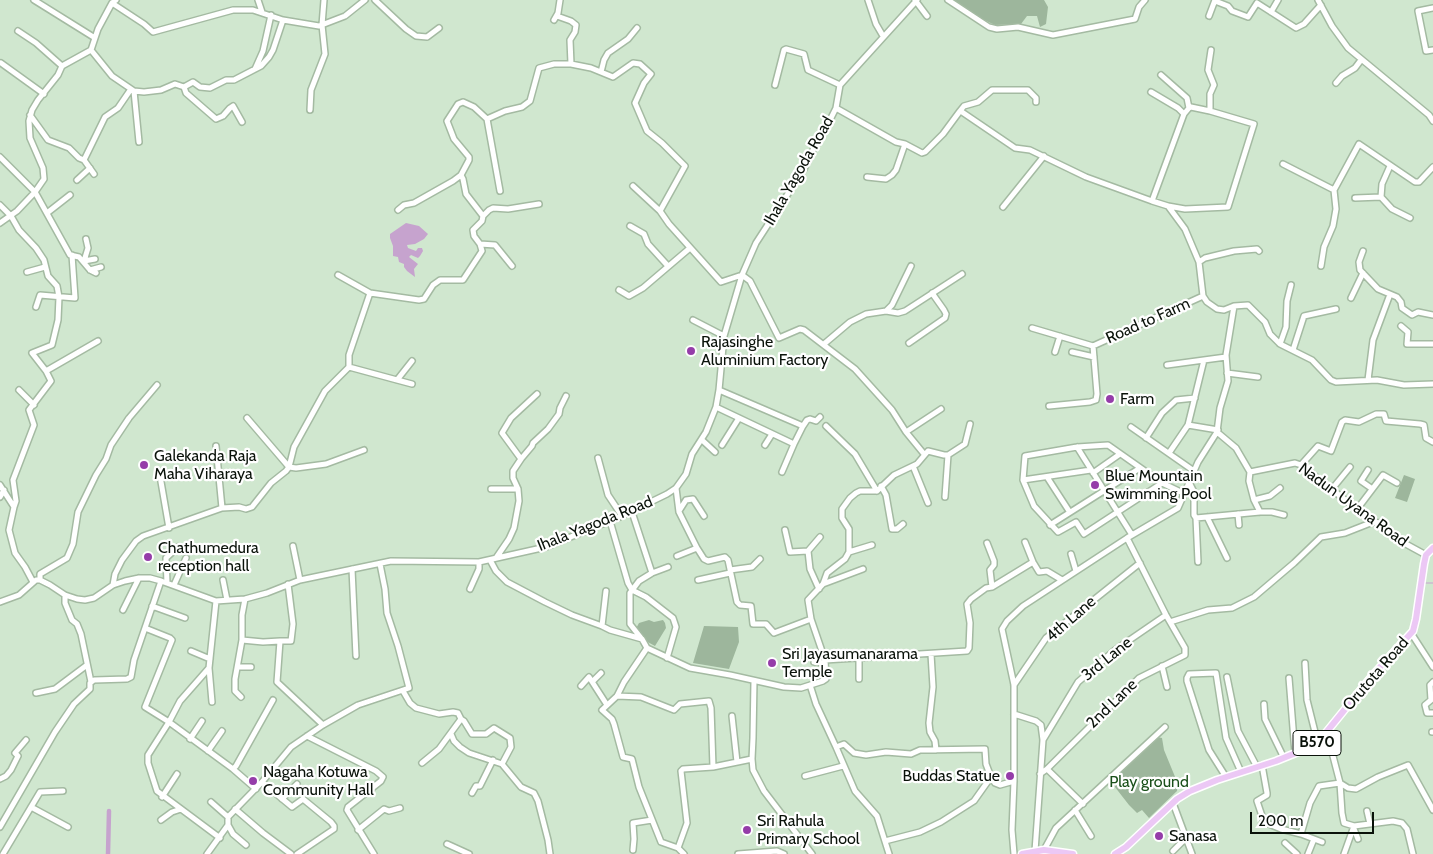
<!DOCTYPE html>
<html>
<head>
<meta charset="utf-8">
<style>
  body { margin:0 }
  #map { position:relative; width:1433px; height:854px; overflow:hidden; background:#d0e7cf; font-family:Cabin,sans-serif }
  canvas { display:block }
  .scale { position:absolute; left:1250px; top:812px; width:124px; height:22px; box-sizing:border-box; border:2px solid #0a120a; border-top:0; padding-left:6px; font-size:15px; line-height:18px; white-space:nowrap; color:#0a120a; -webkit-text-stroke:4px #fff; paint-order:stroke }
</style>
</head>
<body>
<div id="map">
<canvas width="1433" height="854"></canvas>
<div class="scale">200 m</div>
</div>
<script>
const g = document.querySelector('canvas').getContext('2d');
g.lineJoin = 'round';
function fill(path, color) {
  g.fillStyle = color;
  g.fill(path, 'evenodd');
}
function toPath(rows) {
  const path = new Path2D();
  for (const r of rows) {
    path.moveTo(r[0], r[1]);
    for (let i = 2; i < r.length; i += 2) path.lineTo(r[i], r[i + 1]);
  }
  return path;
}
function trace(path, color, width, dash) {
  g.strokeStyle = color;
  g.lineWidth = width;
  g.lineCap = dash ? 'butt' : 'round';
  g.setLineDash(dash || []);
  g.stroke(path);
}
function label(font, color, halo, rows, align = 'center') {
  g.font = font + ' Cabin,sans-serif';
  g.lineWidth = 4.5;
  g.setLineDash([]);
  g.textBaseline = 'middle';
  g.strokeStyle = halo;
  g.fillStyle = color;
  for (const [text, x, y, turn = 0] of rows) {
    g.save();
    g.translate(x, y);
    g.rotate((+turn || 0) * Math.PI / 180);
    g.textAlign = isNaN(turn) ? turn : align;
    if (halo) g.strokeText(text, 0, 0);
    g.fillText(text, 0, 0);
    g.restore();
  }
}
fill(toPath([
  [954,0,1044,0,1048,7,1046,24,1040,27,1037,16,1027,16,1021,24,995,25,982,19],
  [1404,475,1415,479,1407,502,1395,498],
  [649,620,654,622,663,620,665,623,666,628,655,646,633,634,639,623],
  [704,626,738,627,739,642,729,669,693,663],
  [1157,737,1162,738,1164,750,1178,784,1177,791,1149,818,1142,810,1137,813,1129,805,1111,782]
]), '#9db69c');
fill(toPath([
  [406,223,419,226,428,234,424,239,415,244,407,245,408,248,416,251,418,248,422,248,423,251,420,256,418,258,411,255,409,257,418,264,414,269,415,277,407,271,404,267,404,264,399,262,398,257,393,256,393,246,390,238,390,234]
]), '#c6a3ce');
trace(toPath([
  [1424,583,1433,583]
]), '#c6a3ce', 1);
trace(toPath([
  [108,854,109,811]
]), '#c6a3ce', 4.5);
const minor = toPath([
  [34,0,95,38],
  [258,0,262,12],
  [375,0,406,29,416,36,427,37,439,28],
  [868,0,876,24,883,36],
  [915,0,927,16],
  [948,0,989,27,997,29,1018,27,1053,35,1135,19,1139,7,1145,0],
  [1318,0,1332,26,1348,48,1429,115,1433,121],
  [1215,1,1228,6,1232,11,1248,17,1257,3,1296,28,1304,24,1321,5],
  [112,3,144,24,153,32,233,10,253,10,283,20,319,26,345,16,365,0],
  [1433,8,1418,11,1426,51,1433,50],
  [1271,12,1278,0],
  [557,16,571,21,576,25,575,32,570,40,571,64],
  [1209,16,1215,0],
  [554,20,558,13,560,0],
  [18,31,36,43,62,66],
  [91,50,112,76,134,91,144,92,161,90,175,84,184,87,193,82,200,87,210,88,226,80,234,80,261,66,269,57,273,50,283,20],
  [1,63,44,94],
  [255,69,263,51,271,15],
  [601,72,604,60,608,53,628,39,637,28],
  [1161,75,1187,98,1189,108],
  [1336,83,1342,76,1355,68,1361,60],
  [775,85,784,50,786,49,804,54,808,70,840,85],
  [184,87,186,93,216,119,223,116,230,108,233,106,242,122],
  [134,91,139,142],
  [1151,92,1178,108,1184,114],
  [836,108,896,142,905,144,922,153,925,152,943,134,960,111,962,112,1015,148,1030,150,1086,177,1152,201],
  [310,110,311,90,325,54,322,25,324,0],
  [960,111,964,106,978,102,992,90,1028,90,1036,98,1036,102],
  [1210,111,1210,94,1214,85,1208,70,1211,50],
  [30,115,48,140,69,148,79,158,84,160,105,117,118,108,131,89],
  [487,119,500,191],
  [0,157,35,192,70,255,79,257,90,270,96,273],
  [84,160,94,174],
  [1283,164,1334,190,1359,144,1415,182,1419,182,1433,167],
  [1390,166,1382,184,1381,197,1392,209,1410,218],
  [867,177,886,179,892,175,896,170,905,144],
  [77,180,90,168],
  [633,186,660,211,669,224,721,282,742,275,750,281,779,338,800,329,804,330,855,369,892,410,906,432,924,454],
  [1355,198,1381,197],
  [0,205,11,216,19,230,36,248,44,260,48,276,57,286,59,297,58,320,52,345,32,353,46,371],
  [1168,206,1185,209,1228,207,1254,124,1210,111,1191,107,1189,108,1184,114,1152,201,1168,206,1185,229,1199,262,1203,296,1207,302,1217,309,1224,310,1234,306,1248,305,1265,322,1270,334,1280,344,1312,360,1331,380,1336,382,1377,380,1404,385,1433,384],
  [1003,207,1044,156],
  [398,210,404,205,414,203,453,181,461,175],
  [47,213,70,195],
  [483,216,489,210,493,208,508,209,539,204],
  [0,223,17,211,35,192,44,179,43,168,30,138,29,121,32,110,38,100,58,75,62,66,91,50,98,29,112,3,116,0],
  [630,226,644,234,648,244,668,266],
  [86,239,88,248,84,261,95,259],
  [480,244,495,245,512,266],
  [1363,251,1359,262,1360,270,1378,289,1397,297,1401,302,1402,308,1412,315,1418,312,1433,315],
  [1199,262,1205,258,1234,251,1257,249,1259,251],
  [1321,266,1324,247,1333,226,1336,209,1334,190],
  [90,270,101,267],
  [27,272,45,267],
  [338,275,370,293,419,300,424,299,433,285,440,280,463,280,482,251,480,244,474,236,473,230,482,221,483,216,466,194,463,179,461,175,469,160,469,157,454,139,447,121,458,104,463,102,474,107,487,119,505,111,522,107,530,101,539,68,554,64,571,64,591,68,613,77,633,63,640,64,651,74,644,83,635,103,647,131,662,143,685,166,660,211],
  [619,290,629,296,643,288,690,248],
  [1351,298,1363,273],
  [36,307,40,295,75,298,72,255],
  [886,311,898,313,905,311,962,274],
  [693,320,724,336],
  [1401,326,1408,332,1407,344,1433,344],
  [1032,328,1093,346],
  [909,343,945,318,946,314,944,310,932,293],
  [824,344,850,322,866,314,886,311,892,305,911,266],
  [1280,344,1286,327,1287,301,1291,285],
  [1093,346,1203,296],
  [1293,350,1304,316,1336,309],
  [1055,352,1060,336],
  [1072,352,1094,357],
  [1167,365,1226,357],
  [349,367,397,380,412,361],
  [1227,373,1258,377],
  [397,380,412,384],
  [1368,380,1373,340,1389,297],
  [19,390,34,405],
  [1049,406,1090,402,1096,400,1097,394,1093,346],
  [716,407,794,444,803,426,719,390],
  [247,418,289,467,296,468,326,464,364,450],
  [1188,425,1218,430],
  [803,426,807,420,810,419,816,421,820,417],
  [826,426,855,454,877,491],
  [1131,427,1194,471],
  [906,432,941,409],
  [1217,432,1236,448,1250,472,1249,481,1254,500,1260,512],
  [1146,438,1162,413,1176,400,1195,398],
  [702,440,715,452],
  [722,445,739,418],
  [765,445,772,434],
  [216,446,222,508],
  [1077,447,1132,535],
  [1169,453,1188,425,1204,360],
  [598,458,608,495,622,516],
  [521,459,502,433,511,418,537,394],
  [1301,465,1318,446,1331,451,1342,422,1345,420,1359,422,1376,414,1384,414,1386,421,1420,424,1424,425,1426,438,1433,442],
  [913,466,928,503],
  [1368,470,1361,481,1371,488],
  [782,472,794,444],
  [1250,472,1295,463,1301,465,1373,522,1380,523,1404,543,1426,555],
  [1093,473,1120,454],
  [160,476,169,528],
  [1047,477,1069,511],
  [1023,480,1091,470],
  [1189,482,1194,492,1194,515,1196,518,1260,512,1272,512,1284,515],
  [1162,483,1084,534,1076,522,1058,532,1034,506,1023,480,1025,456,1077,447,1108,445,1162,483,1185,494],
  [0,485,14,507,9,530,15,553,25,567,33,582],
  [881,486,886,495,892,529,897,529,903,524],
  [676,488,679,512,697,548],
  [491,489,518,489],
  [1332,489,1350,467],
  [0,497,4,490],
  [945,497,948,455],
  [1254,500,1270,496,1280,488],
  [14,507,16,501,13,480,34,425,29,410,51,381,46,371,98,341],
  [1358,508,1383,475,1397,483],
  [679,511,686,500,693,499,704,516],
  [632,512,652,573],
  [1238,514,1239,525],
  [1207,517,1227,558],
  [1196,518,1198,562],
  [610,521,628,583,632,590,646,597,673,618,676,627,667,658],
  [1050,525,1140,468],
  [785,530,790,552,808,551],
  [1025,542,1033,562,1039,572,1047,571,1062,580],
  [987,543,994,561,994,565,990,570,992,587],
  [293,546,300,580],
  [849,552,872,545],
  [1071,554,1076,571],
  [677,556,697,548,704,559,708,561,725,557,728,560,737,602,740,605,751,606,753,624,766,624,774,633,811,619],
  [496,558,509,539,514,528,519,501,518,489,513,478,513,471,521,459,532,446,533,443,548,429,559,414,560,408,566,396],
  [490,560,496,571,507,582,545,602,572,615,602,626,610,630,642,639,647,648,690,668,730,675,784,687,801,688,823,681,826,679,825,660,811,619,808,600,823,584,827,573,845,559,849,552,849,529,842,518,842,509,850,498,856,493,860,491,877,491,894,475,917,464,928,451,944,455,948,455,965,444,970,424],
  [352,569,356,656],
  [730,570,752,567,760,559],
  [40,580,40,574,67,558,73,544,78,512,96,475,106,459,111,445,129,418,157,385],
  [223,580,227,600],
  [698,580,730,573],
  [167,583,166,558,178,547],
  [288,584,293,624,291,641,280,641,277,682,323,725],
  [823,584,863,569],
  [113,585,115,574,122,560,136,541,143,536,222,508,239,507,246,509,252,507,271,483,286,471,289,467,294,447,325,391,349,367,349,355,370,293],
  [174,585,186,558],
  [470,589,479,569,479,562],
  [819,589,810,569,808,551,820,537],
  [65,595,65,603,72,620,77,624,81,634,91,682],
  [245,599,242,615,242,640,263,642,280,641],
  [0,602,19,595,36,580,40,580,50,585,65,595,77,599,85,600,94,598,113,585,125,581,139,578,150,578,161,581,216,601,245,599,267,593,300,580,391,561,479,562,546,547,622,516,667,494,676,488,686,474,692,454,706,432,716,407,719,390,724,336,742,275,756,243,804,169,820,135,831,118,836,108,840,85,917,0],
  [152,606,185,618],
  [123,610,139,578],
  [1170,622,1208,610,1232,608,1254,597,1294,563,1321,537,1345,533,1373,522],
  [602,626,606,591],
  [145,628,170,638,172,640,145,707,169,722,180,701,209,668,216,601],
  [1411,633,1433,667],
  [641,638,630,624,630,593,639,581,652,573,668,567],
  [647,648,624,682,617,696,602,710,612,719,614,724,623,757,632,759,639,787,661,842,678,848,684,854],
  [191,651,210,659],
  [931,654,933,687,929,723,930,732,935,741,936,750],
  [825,660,967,651,969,648,970,623,967,604,971,599,986,588,992,587,1033,562],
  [814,662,825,663],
  [1305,663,1307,700,1315,732,1320,740],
  [1162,666,1167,687],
  [238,667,251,667],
  [209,668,212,702],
  [1227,677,1238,731,1257,767],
  [1289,678,1295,753],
  [859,679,859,659],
  [593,681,601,673],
  [754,681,753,738,752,759,753,770,764,791,812,854],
  [1433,682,1430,685,1431,700,1425,705,1427,713,1433,713],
  [810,685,816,704,836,747,844,744,854,753,866,755,886,752,911,754,920,750,985,749,986,764,991,777,995,783,1000,785,1014,781],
  [1014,685,1046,638,1140,563],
  [581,686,589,677,607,705],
  [403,691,410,703,416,708,439,714,453,712,458,713,461,719,439,749,422,763],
  [36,693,55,689,87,665],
  [617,696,641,697,674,710,680,704,709,701,711,708,713,767],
  [241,697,235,691,235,679,242,640],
  [1264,704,1265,719,1284,758],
  [1014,714,1036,721,1041,725,1043,740,1035,851],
  [732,716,737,762],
  [1432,732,1433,732],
  [451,734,454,741,460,747,469,753,502,764,511,747,510,738,494,728,486,734,472,734,464,721,461,719],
  [307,736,376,771,383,777,381,781,348,807,347,810,374,854],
  [190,739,202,721],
  [1043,740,1078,682,1115,650,1166,615],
  [836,747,855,791,877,816,889,854],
  [208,751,222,731],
  [502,764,521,787,534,793,538,801,548,840,550,854],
  [1262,765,1267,793,1267,795,1257,801,1264,822,1281,829,1301,834,1310,803,1319,786,1340,783,1327,733],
  [233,769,236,766,273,700],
  [1047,769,1083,804],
  [1040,774,1047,769,1139,678,1185,655,1185,648,1166,615,1127,538],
  [805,776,843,766],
  [1226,777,1209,750,1187,681,1187,678,1189,674,1216,673,1226,738,1241,772],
  [0,779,6,776,11,770,18,756,15,753,26,740],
  [262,782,292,807,303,799,331,822,334,826,334,829,297,854],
  [1340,783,1348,788,1356,789,1378,777,1408,765,1433,810],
  [1340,783,1342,813,1344,823,1354,826],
  [472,793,476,786,480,786,493,760],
  [162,797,177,774],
  [282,799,297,784],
  [211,802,228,817],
  [1173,803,1192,854],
  [31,807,68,827],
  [235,809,263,833,291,854],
  [1075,810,1091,836],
  [1367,811,1370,824],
  [161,820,172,812,181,809],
  [228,825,233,834,246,845],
  [0,827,55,732,74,704,90,689,90,683,94,680,127,679,131,677,134,660,161,581],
  [1354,829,1358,839],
  [358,830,384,809,389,811,400,808],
  [1301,834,1322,842],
  [220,838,157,791,148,763,148,755,169,722,233,769,256,789],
  [885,841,920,832,941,822,974,801,991,777],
  [1285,843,1297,854],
  [447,844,469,854],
  [678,848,687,823,681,771,683,769,713,767,752,759],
  [633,850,634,839,633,823,652,820],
  [1044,850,1056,828,1165,727],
  [1173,851,1186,838],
  [3,854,40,792,63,791],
  [207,854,228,825,228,817,262,782,291,747,323,725,358,705,409,688,398,646,387,613,385,589,380,564],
  [738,854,777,851,784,854],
  [1014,854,1012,830,1014,781,1014,685,1002,629,1007,621,1023,606,1127,538,1178,508,1198,462,1217,432,1220,408,1228,381,1226,355,1234,306],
  [1308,854,1314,839],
  [1344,854,1354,826,1393,821,1402,823,1407,829,1413,854]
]);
const major = toPath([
  [1022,854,1044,850,1073,854],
  [1115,854,1126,847,1177,799,1190,791,1217,780,1276,761,1308,748,1320,740,1372,676,1413,631,1416,619,1424,564,1426,555,1433,548]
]);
trace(minor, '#a4baa2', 8);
trace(major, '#fff', 9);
trace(minor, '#fff', 5);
trace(major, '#ecc8f5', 6);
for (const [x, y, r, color] of [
  [691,351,5,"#953da9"],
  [1110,399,5,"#953da9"],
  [144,465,5,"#953da9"],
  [1095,485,5,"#953da9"],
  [148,557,5,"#953da9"],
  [772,663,5,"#953da9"],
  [1010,776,5,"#953da9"],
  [253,781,5,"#953da9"],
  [747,830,5,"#953da9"],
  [1159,836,5,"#953da9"]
]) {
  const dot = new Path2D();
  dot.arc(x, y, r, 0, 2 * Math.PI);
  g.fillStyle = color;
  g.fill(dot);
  trace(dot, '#fff', 2);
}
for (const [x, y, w] of [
  [1317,743,48]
]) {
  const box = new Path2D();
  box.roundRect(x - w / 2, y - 12.5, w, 25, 4);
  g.fillStyle = '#fff';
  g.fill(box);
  trace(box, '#0a120a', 1);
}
label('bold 15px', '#0a120a', null, [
  ["B570",1317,743]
]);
label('16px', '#0a120a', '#fff', [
  ["Ihala Yagoda Road",799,171,-60],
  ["Road to Farm",1148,321,-24],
  ["Nadun Uyana Road",1353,505,36],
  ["Ihala Yagoda Road",595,524,-22],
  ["4th Lane",1071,619,-41],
  ["3rd Lane",1107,659,-39],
  ["Orutota Road",1376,674,-49],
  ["2nd Lane",1112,704,-44]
]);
label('16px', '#0a120a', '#fff', [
  ["Rajasinghe",701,342],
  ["Aluminium Factory",701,360],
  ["Farm",1120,399],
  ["Galekanda Raja",154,456],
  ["Maha Viharaya",154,474],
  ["Blue Mountain",1105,476],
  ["Swimming Pool",1105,494],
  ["Chathumedura",158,548],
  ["reception hall",158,566],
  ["Sri Jayasumanarama",782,654],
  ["Temple",782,672],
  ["Nagaha Kotuwa",263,772],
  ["Community Hall",263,790],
  ["Buddas Statue",1000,776,"right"],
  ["Sri Rahula",757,821],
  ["Primary School",757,839],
  ["Sanasa",1169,836]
], 'left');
label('16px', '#1a501a', '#fff', [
  ["Play ground",1149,782]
]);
</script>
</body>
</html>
